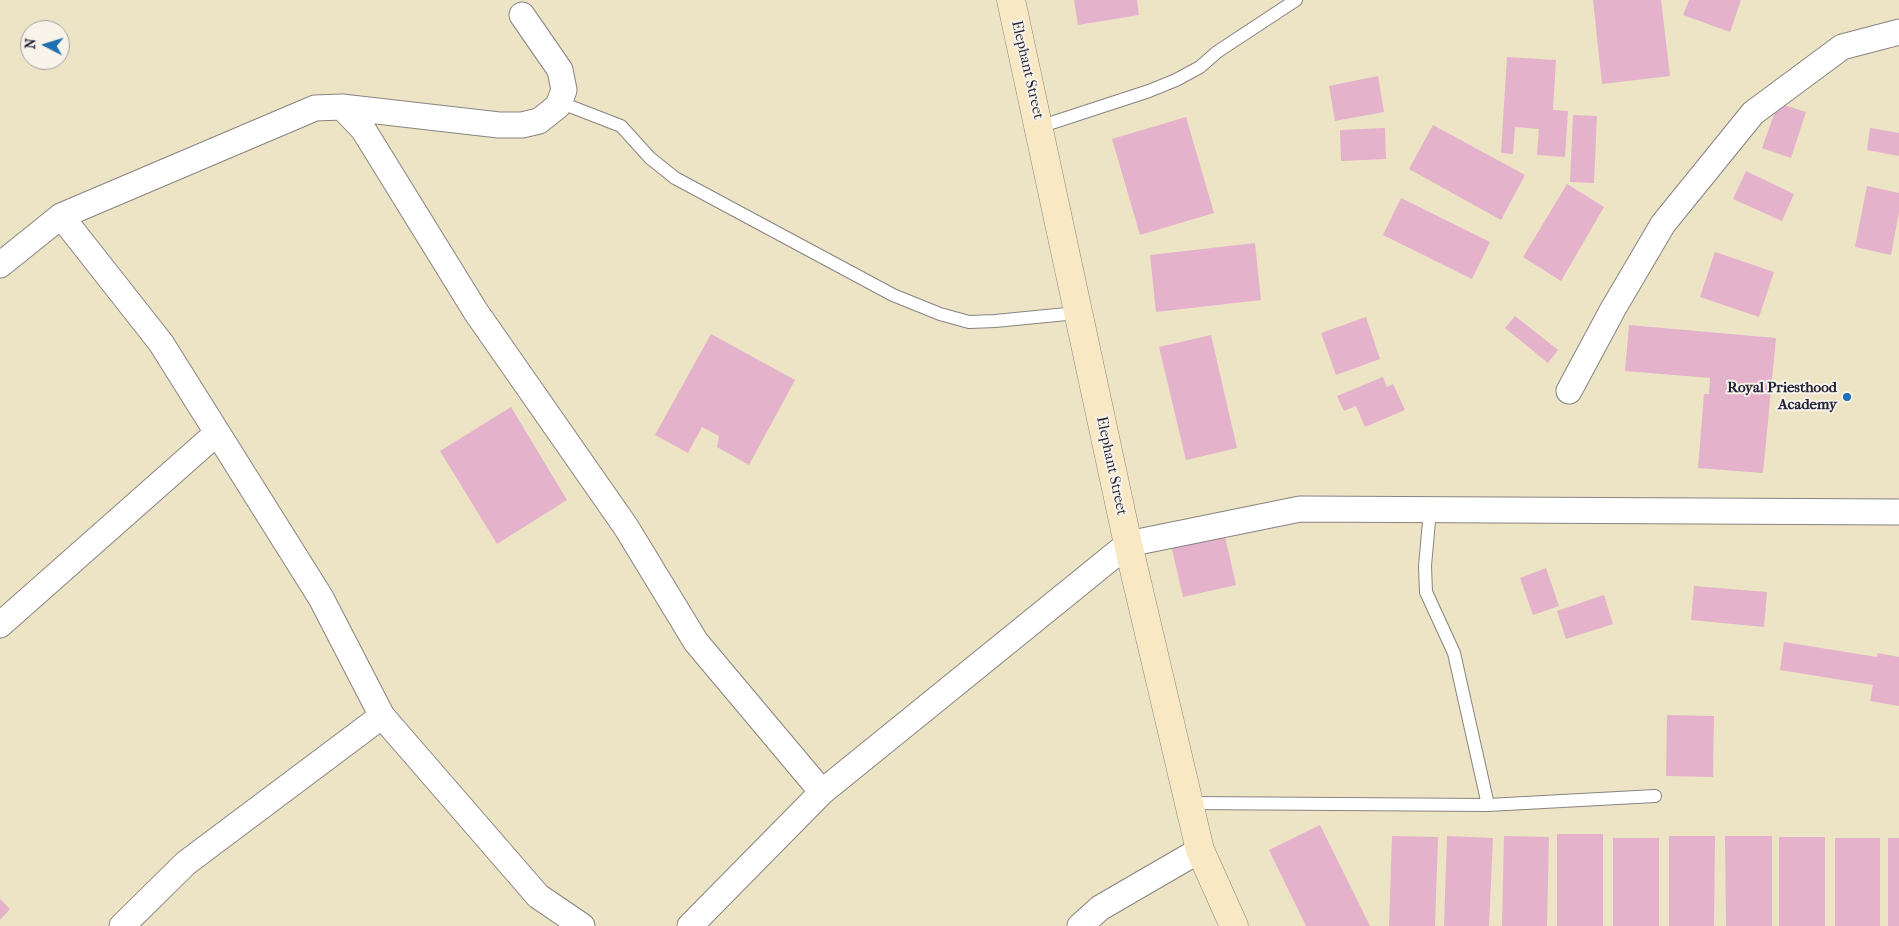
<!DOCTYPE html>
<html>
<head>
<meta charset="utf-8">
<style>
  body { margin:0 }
  #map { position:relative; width:1899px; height:926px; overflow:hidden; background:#ede4c5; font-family:"IM FELL French Canon",serif }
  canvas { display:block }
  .north { position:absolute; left:20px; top:20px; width:50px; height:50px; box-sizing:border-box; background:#f7f3e8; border:1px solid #a29fa3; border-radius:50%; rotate:275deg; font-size:14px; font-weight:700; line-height:20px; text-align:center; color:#22223b }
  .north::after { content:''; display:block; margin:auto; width:18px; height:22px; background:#1f6fb2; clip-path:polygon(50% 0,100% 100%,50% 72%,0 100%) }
</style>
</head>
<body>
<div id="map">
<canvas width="1899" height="926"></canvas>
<div class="north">N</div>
</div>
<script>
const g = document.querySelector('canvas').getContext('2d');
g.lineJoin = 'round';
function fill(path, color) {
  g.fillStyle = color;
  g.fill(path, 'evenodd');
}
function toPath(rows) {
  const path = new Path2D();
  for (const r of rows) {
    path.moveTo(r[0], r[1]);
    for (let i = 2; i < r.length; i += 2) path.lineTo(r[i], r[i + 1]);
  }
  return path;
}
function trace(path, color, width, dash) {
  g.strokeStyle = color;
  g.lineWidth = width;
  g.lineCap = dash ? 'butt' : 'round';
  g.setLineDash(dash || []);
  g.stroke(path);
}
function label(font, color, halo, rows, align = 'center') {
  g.font = font + ' "IM FELL French Canon",serif';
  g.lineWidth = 4;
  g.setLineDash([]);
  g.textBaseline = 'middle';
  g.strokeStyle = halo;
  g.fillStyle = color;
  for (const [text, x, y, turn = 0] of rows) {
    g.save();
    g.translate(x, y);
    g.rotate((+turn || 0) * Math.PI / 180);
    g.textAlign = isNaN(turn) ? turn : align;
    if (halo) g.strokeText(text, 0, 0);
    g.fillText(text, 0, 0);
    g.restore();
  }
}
fill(toPath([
  [1074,0,1137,0,1139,15,1078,25],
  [1593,0,1661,0,1670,76,1602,84],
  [1689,0,1741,0,1730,32,1683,15],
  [1507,57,1556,60,1553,110,1568,111,1565,157,1537,155,1539,129,1515,127,1513,154,1501,153],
  [1378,76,1384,112,1335,121,1329,86],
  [1778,103,1806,112,1791,158,1762,148],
  [1573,115,1597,116,1594,183,1570,182],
  [1186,117,1214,213,1140,235,1112,139],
  [1433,125,1525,175,1501,220,1409,169],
  [1385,128,1386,159,1341,161,1340,130],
  [1870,128,1899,133,1899,156,1867,150],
  [1746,171,1794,194,1782,221,1733,199],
  [1567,184,1604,207,1561,281,1523,257],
  [1867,186,1899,193,1899,212,1891,255,1855,247],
  [1401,198,1490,242,1472,279,1383,235],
  [1255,243,1261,300,1156,312,1150,255],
  [1715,252,1774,272,1759,317,1700,297],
  [1515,316,1558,350,1548,363,1505,328],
  [1366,317,1380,359,1336,375,1321,333],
  [1629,325,1776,338,1763,473,1698,468,1704,394,1709,394,1710,378,1625,371],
  [711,334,795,380,749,465,717,447,719,436,702,427,688,453,655,435],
  [1211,335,1237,448,1186,460,1159,347],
  [1383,377,1387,387,1393,384,1405,410,1365,427,1356,406,1344,411,1337,396],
  [511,407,567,500,497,544,440,451],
  [1224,532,1236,585,1183,597,1171,545],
  [1546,568,1559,606,1533,615,1520,578],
  [1694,586,1767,592,1764,627,1691,620],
  [1604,595,1613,624,1566,639,1557,611],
  [1784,642,1877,657,1878,653,1899,657,1899,706,1870,701,1873,685,1780,670],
  [1667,715,1714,716,1713,777,1666,776],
  [1320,825,1370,926,1306,926,1269,850],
  [1557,834,1603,834,1603,926,1557,926],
  [1392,836,1438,837,1435,926,1389,926],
  [1447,836,1493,838,1489,926,1444,926],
  [1504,836,1549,837,1547,926,1502,926],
  [1669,836,1715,836,1714,926,1669,926],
  [1725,836,1772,836,1772,926,1726,926],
  [1779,837,1825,837,1825,926,1779,926],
  [1613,838,1659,838,1659,926,1613,926],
  [1835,838,1880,838,1880,926,1835,926],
  [1888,838,1899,838,1899,926,1888,926],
  [0,899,10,909,0,920]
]), '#e4b2cb');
const service = toPath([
  [559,102,621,126,650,158,675,178,893,295,940,314,969,322,995,321,1077,313],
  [1039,127,1149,91,1176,80,1200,67,1217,52,1296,0],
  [1430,510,1425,566,1426,592,1454,653,1488,805],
  [1189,803,1488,805,1655,796]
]);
const minor = toPath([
  [342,107,363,129,476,312,626,527,696,642,822,792],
  [61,216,161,343,321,598,382,716,538,896,582,926],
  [0,265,61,216,315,108,342,107,499,125,522,125,539,121,558,106,564,90,560,70,522,15],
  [1569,391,1613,309,1663,224,1753,113,1842,47,1899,32],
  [0,625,217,433],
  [122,926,186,863,382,716],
  [690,926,822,792,1128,544,1300,509,1899,512],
  [1080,926,1100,908,1200,850]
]);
const secondary = toPath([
  [1011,0,1128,544,1200,850,1234,926]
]);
trace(service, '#888380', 14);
trace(minor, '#888380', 27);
trace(secondary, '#888380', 29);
trace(service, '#fff', 12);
trace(minor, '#fff', 25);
trace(secondary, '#f8e8c3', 28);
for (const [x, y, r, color] of [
  [1847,397,5,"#1f6fb2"]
]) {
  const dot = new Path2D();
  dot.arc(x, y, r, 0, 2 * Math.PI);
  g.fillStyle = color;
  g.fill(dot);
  trace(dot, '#f7f3e8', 2);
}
label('15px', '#22223b', '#f7f3e8', [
  ["Elephant Street",1027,70,77],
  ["Elephant Street",1111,466,78]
]);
label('bold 15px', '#22223b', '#f7f3e8', [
  ["Royal Priesthood",1837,388],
  ["Academy",1837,405]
], 'right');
</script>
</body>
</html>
